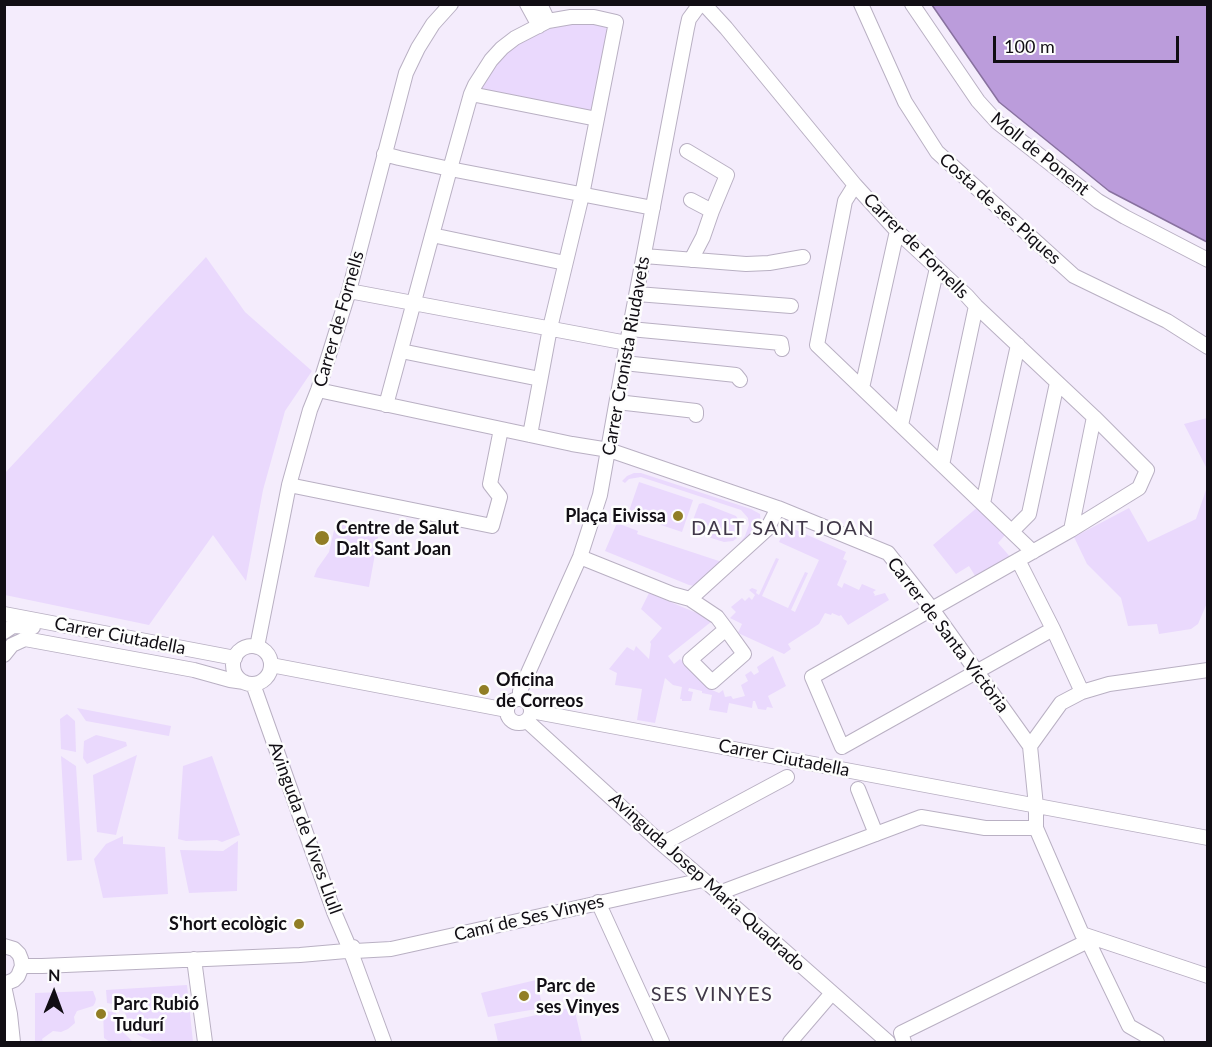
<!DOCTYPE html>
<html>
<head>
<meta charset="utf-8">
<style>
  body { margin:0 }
  #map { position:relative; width:1212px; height:1047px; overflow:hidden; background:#f4ecfc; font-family:Lato,sans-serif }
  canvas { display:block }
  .frame { position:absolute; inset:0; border:6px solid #110e14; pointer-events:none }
  .north { position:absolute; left:24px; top:963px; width:60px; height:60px; -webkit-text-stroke:4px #fdfdfd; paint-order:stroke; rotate:1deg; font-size:16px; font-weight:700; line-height:24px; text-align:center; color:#110e14 }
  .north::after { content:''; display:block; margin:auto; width:21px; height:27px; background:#110e14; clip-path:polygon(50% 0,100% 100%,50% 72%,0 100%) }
  .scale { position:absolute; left:993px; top:36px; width:186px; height:27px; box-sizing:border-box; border:3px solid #110e14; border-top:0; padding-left:8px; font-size:18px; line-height:21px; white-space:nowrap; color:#110e14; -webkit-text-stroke:4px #fdfdfd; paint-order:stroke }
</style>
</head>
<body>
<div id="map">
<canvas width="1212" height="1047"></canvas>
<div class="frame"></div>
<div class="north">N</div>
<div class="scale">100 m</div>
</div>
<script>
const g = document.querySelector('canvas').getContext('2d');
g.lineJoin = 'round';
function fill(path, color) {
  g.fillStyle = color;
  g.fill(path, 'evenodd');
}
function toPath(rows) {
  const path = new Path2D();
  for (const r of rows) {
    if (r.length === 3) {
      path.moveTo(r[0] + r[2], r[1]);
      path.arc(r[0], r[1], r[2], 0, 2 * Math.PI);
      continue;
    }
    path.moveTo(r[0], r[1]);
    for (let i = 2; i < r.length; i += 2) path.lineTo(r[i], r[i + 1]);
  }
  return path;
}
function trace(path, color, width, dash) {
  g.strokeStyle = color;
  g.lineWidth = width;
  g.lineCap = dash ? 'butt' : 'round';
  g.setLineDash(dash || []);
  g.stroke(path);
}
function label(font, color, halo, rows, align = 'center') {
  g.font = font + ' Lato,sans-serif';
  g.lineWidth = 5;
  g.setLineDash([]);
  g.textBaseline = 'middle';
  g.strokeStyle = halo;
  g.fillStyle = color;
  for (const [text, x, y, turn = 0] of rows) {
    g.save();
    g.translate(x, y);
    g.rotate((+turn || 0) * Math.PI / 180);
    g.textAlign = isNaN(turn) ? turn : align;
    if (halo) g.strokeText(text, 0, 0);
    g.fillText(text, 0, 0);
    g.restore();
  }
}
fill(toPath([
  [568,21,610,25,593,114,476,92,501,54,543,27],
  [206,257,245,312,312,371,285,411,263,490,246,581,213,535,149,625,5,595,5,473],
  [1207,418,1208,418,1207,469,1184,424],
  [634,473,641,473,751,509,760,514,761,524,758,529,739,548,738,545,745,536,749,525,748,518,741,510,641,477,629,479,625,483,622,481,627,476],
  [639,482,693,500,682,532,628,514],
  [1207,487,1207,603,1198,624,1191,629,1159,634,1157,624,1128,626,1121,598,1087,564,1074,537,1129,508,1148,542,1196,519],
  [703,503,736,516,741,524,740,534,737,538,733,541,724,542,692,532,690,528,699,504],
  [979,506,1006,534,998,543,1013,560,977,579,969,566,956,574,933,545],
  [617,523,638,531,637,534,722,562,698,585,694,586,689,585,605,551],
  [339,524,379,532,369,587,314,577,317,569,329,552,335,526],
  [796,530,846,552,843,559,847,561,837,585,842,588,844,583,859,590,862,584,876,590,873,592,875,595,874,596,885,593,889,600,848,625,841,615,839,616,832,613,831,615,825,613,819,624,788,644,791,649,784,654,738,633,742,624,730,618,736,612,731,607,742,598,745,601,749,597,752,600,755,595,749,590,752,588,757,590,756,593,759,595,776,558,779,559,762,596,788,608,805,572,808,573,791,610,795,612,819,560,779,542,784,531],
  [649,593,711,619,711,622,668,656,674,664,680,659,712,690,719,693,723,690,725,697,731,696,733,699,745,696,741,685,748,681,745,675,751,671,754,675,759,672,757,667,773,656,786,686,768,696,773,708,767,707,766,710,758,709,755,701,753,701,752,708,729,703,727,713,709,710,712,695,702,693,702,691,689,688,688,691,693,692,691,701,682,701,682,699,680,699,682,687,673,685,665,678,655,723,637,720,642,689,615,685,617,673,609,669,627,647,634,651,636,646,649,659,651,644,650,642,662,628,641,609],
  [77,708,171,726,169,736,86,721],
  [67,714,75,721,76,752,61,749,60,719],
  [96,735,126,742,127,746,87,764,83,758,84,741],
  [137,755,116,835,97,832,93,775],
  [61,756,76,766,82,860,67,861],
  [212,756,240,835,222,842,217,840,186,841,178,839,183,766],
  [123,836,123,844,165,847,168,894,103,898,94,859,106,844],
  [238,841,237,891,189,893,180,850,223,851],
  [536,980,543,1008,488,1017,481,993],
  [187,985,193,1042,155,1042,140,1036,134,1032,124,1011,118,1005,107,1003,106,990],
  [93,991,96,999,95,1003,93,1006,77,1011,74,1017,75,1023,68,1029,61,1032,53,1031,42,1039,43,1042,35,1042,35,993],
  [574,1007,582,1042,498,1042,494,1024],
  [103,1011,115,1012,121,1020,124,1033,133,1042,110,1042,104,1038]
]), '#ead9fd');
const water = toPath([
  [932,5,1207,5,1207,242,1109,191,999,102,932,5]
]);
fill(water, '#bb9cdb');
trace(water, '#88719f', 1.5);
const minor = toPath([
  [527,4,539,26],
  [540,4,548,21],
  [704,4,726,28,855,185,897,231,967,296,976,306,1094,417,1147,470,1139,488,1071,530,812,677,842,747,1053,629],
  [861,4,905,102,937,152,1074,276,1167,321,1208,347],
  [912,4,978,101,997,122,1098,201,1125,217,1208,260],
  [471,94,597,119],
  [687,151,727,175,712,211,703,237,691,260],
  [384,154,399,158,450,169,653,208],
  [855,185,845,201,817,345,1033,552],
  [691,200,712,211],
  [432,235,565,263],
  [644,256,746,264,769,263,803,257],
  [349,291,627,343],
  [637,294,791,306],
  [630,329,781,343,782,349],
  [401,351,540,379],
  [624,363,736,375,740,380],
  [862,388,897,231],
  [318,390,572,444,609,450,778,508,888,553,932,609,1030,746,1036,806,1036,828,1082,934,1088,941,1129,1026,1157,1042],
  [617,402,696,411,696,415],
  [386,405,450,169,471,94,475,85,491,60,502,48,515,38,548,21,571,17,594,17,616,22,582,195,550,328,530,435],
  [901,425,937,268],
  [942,465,976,306],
  [289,485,492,526,500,497,490,484,501,429],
  [983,503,1018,345],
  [1071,530,1094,417],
  [1012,531,1029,514,1057,383],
  [580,557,672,594,690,599,767,529,778,508],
  [1018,560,1053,629,1082,692],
  [690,599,717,617,726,629,744,654,712,682,690,660,726,629],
  [4,614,235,658],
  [4,632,13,626,33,627],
  [252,665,19],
  [257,647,289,485,310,410,318,390,349,291,406,73,418,48,433,24,451,4],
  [4,655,12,645,25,639,194,670,230,680,244,682],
  [271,665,507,710],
  [253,684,334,912,349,947],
  [519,711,12],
  [520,699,520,691,580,557,600,495,627,343,687,28,689,19,700,4],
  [531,711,1208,838],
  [527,721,662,844,719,893,888,1042],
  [1030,746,1061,703,1082,692,1109,684,1208,670],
  [858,789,876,834],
  [662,844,787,777],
  [719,893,921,817,985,828,1036,828],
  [598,902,662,1042],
  [1082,934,1208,976],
  [4,946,14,949,19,954,21,959,22,966,18,976,14,980,4,984],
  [350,947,353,947,355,951,352,955,384,1042],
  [355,951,391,949,703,880],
  [194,959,205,1042],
  [22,966,42,966,300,955,346,951],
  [4,986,10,1014,13,1042],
  [790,1042,832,993],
  [904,1042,901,1033,1088,941]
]);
trace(minor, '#b9b0c3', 16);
trace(minor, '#fff', 14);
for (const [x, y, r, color] of [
  [678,516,6,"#917e25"],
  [322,538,8,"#917e25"],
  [484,690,6,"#917e25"],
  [299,924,6,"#917e25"],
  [524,996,6,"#917e25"],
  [101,1014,6,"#917e25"]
]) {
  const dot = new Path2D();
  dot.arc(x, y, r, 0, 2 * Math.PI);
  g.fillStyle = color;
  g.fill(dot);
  trace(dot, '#fdfdfd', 2);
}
label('18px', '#110e14', '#fdfdfd', [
  ["Moll de Ponent",1040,154,39],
  ["Costa de ses Piques",1000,209,42],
  ["Carrer de Fornells",916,246,45],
  ["Carrer de Fornells",339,319,-74],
  ["Carrer Cronista Riudavets",626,356,-80],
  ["Carrer de Santa Victòria",948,635,53],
  ["Carrer Ciutadella",120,636,11],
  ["Carrer Ciutadella",784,758,11],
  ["Avinguda de Vives Llull",305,828,70],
  ["Avinguda Josep Maria Quadrado",707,882,42],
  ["Camí de Ses Vinyes",529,918,-13]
]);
label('bold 18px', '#110e14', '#fdfdfd', [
  ["Plaça Eivissa",666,516,"right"],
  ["Centre de Salut",336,528],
  ["Dalt Sant Joan",336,549],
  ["Oficina",496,680],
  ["de Correos",496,701],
  ["S'hort ecològic",287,924,"right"],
  ["Parc de",536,986],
  ["ses Vinyes",536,1007],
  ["Parc Rubió",113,1004],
  ["Tudurí",113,1025]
], 'left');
g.letterSpacing = '1.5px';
label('20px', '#413949', '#fdfdfd', [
  ["DALT SANT JOAN",783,529],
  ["SES VINYES",712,995]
]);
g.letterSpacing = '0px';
</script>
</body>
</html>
